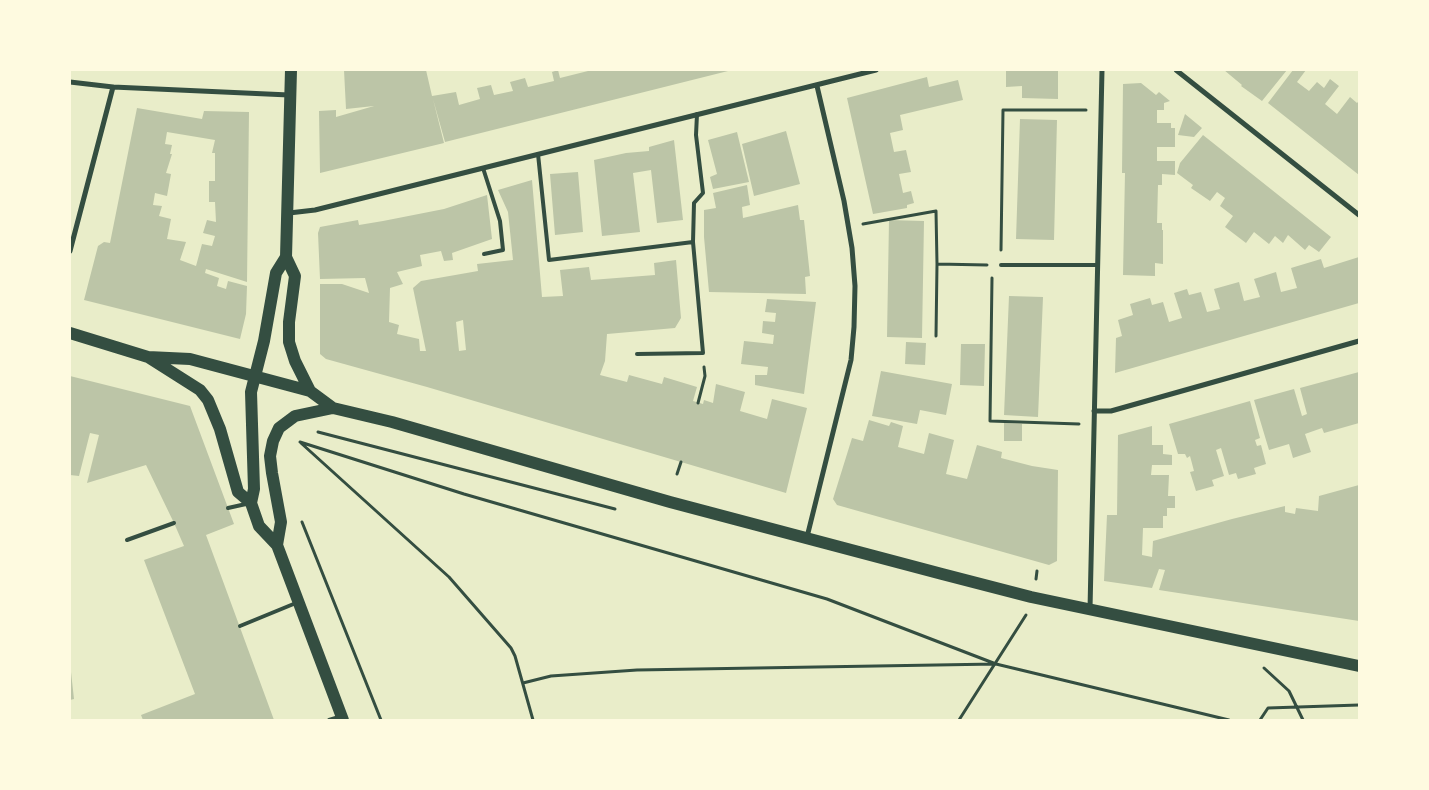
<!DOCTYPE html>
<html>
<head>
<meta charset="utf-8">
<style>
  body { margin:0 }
  #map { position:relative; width:1429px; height:790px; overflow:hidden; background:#e9edc9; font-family:Barlow,sans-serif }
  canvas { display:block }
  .frame { position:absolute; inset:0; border:71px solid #fefae0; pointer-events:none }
</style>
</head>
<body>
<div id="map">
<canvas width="1429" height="790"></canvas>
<div class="frame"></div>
</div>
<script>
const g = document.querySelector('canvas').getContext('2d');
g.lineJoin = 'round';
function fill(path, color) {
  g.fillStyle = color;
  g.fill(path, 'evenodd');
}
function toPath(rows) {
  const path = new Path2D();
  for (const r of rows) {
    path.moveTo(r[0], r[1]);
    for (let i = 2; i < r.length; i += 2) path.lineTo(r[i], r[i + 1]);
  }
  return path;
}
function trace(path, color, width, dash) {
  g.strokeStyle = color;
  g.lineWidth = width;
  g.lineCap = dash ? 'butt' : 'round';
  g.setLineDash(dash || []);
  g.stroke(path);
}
fill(toPath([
  [344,70,426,70,432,96,456,92,459,105,480,99,477,88,491,85,494,95,513,91,510,82,525,78,528,87,554,81,552,72,558,70,560,78,592,70,728,71,445,142,433,99,444,143,320,173,319,111,336,110,336,117,374,106,346,109],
  [1006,70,1058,70,1058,99,1022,98,1022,86,1006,87],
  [1224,70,1287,70,1262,101,1241,86,1242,85],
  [1293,70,1306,70,1297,82,1309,91,1317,82,1324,88,1330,79,1339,86,1325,104,1337,114,1350,97,1357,103,1359,101,1359,175,1268,103],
  [927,77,929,87,958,80,963,100,900,115,903,130,890,133,894,152,906,150,911,172,899,174,903,193,911,191,914,203,907,205,907,208,873,214,847,98],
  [1141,83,1156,95,1159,92,1170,101,1164,103,1164,110,1157,110,1157,123,1171,123,1171,128,1175,128,1175,147,1157,147,1157,161,1175,161,1175,175,1162,174,1162,185,1158,185,1157,223,1162,223,1162,230,1163,230,1163,264,1155,263,1155,276,1123,275,1125,173,1122,173,1123,84],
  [137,108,202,119,204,111,249,112,247,282,206,269,205,273,219,278,217,286,226,289,228,281,247,286,246,314,240,339,84,300,98,246,104,242,110,243],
  [167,132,215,140,212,153,215,153,215,181,209,181,209,202,215,202,216,222,207,220,203,233,215,236,212,246,202,244,196,266,180,260,186,242,167,239,171,219,159,216,162,206,153,205,155,193,167,196,171,174,166,173,172,154,170,154,172,145,165,144],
  [1185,114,1202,128,1194,137,1178,135],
  [1020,119,1057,120,1054,240,1016,239],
  [786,131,800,184,754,196,742,144],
  [737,132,749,182,713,189,710,177,717,174,708,140],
  [1203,135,1331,237,1319,252,1309,245,1305,250,1288,235,1283,243,1275,236,1269,244,1254,232,1246,243,1225,227,1233,216,1220,206,1225,198,1217,192,1210,201,1191,188,1193,185,1177,173,1180,163],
  [674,140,683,220,657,223,651,170,633,173,640,232,602,236,594,160,626,153,649,151,649,147],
  [578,172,583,232,555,235,550,174],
  [532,180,542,297,563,296,560,270,589,267,591,280,655,275,654,263,676,260,681,318,675,328,607,334,605,361,600,375,627,382,629,375,662,384,664,377,697,387,693,401,703,404,704,400,713,403,716,384,745,392,740,411,767,419,772,399,807,408,786,493,427,387,326,359,320,354,320,284,342,284,369,293,365,278,320,279,318,233,320,227,358,220,359,225,383,221,444,209,487,195,492,239,452,253,453,260,444,261,441,251,420,255,422,266,397,272,403,284,390,288,389,322,399,325,397,334,419,339,420,351,426,351,413,288,421,281,478,271,477,264,513,260,508,212,498,190],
  [463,320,466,350,459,351,456,322],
  [747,185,750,205,742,207,743,218,798,205,800,220,804,220,810,276,805,277,806,294,709,292,704,237,704,210,716,208,713,193],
  [889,220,924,221,922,338,887,337],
  [1359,257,1359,303,1115,373,1116,338,1122,336,1118,320,1133,315,1130,304,1150,298,1152,305,1163,302,1169,322,1182,318,1174,293,1187,289,1189,295,1201,292,1207,312,1220,309,1214,289,1239,282,1244,301,1260,297,1254,279,1276,272,1281,292,1297,288,1291,268,1321,259,1324,268],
  [1009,296,1043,297,1038,417,1004,415],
  [767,299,816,302,804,394,755,385,755,375,767,375,768,367,741,364,744,341,773,344,774,335,762,333,763,321,775,322,776,313,765,312],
  [906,342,926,343,925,365,905,364],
  [961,344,985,344,984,386,960,385],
  [881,371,952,384,946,415,920,410,917,424,872,416],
  [1359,372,1359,423,1324,433,1322,428,1305,434,1311,452,1293,458,1289,444,1269,450,1254,400,1294,389,1302,416,1307,414,1300,388],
  [70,376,190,406,234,524,206,535,274,720,143,720,141,715,195,694,144,560,184,546,174,523,146,465,87,483,99,435,90,433,79,476,70,475],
  [1250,401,1260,438,1255,440,1257,446,1261,445,1266,464,1254,468,1256,474,1238,479,1236,473,1229,475,1221,448,1216,450,1224,476,1212,480,1214,486,1196,491,1190,472,1194,471,1190,456,1187,458,1185,454,1178,454,1169,424],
  [869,420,889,426,891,422,903,426,898,447,924,454,929,433,954,440,946,474,967,479,977,445,1002,452,1001,458,1032,466,1058,470,1057,561,1049,565,837,505,833,499,852,438,863,441],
  [1004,423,1022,424,1022,441,1004,441],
  [1152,426,1152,445,1163,445,1163,454,1172,455,1172,465,1152,465,1151,475,1169,475,1168,496,1175,496,1175,508,1167,508,1167,516,1163,516,1163,528,1143,528,1142,555,1152,557,1153,541,1232,519,1285,506,1285,512,1295,514,1296,508,1318,511,1319,496,1359,485,1359,621,1159,590,1165,570,1159,569,1152,588,1104,581,1107,515,1117,515,1118,435],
  [70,672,71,672,74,699,70,700]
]), '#bcc5a7');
trace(toPath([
  [863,224,936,211,937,264,987,265],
  [1001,250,1003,110,1086,110],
  [992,278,990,421,1079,424],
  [936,336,937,264],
  [698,403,705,376,704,367],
  [318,432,615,509],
  [300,442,464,494,827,599,996,664],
  [301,443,449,577,511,648,515,656,533,720],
  [677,474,681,462],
  [302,522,381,720],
  [1036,579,1037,571],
  [1264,668,1289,691,1303,720],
  [523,683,551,676,637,670,996,664,1229,720],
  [959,720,1026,615],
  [1260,720,1268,708,1359,705]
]), '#344e41', 3);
trace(toPath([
  [538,154,549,260,693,242,694,203,703,193,696,135,697,114],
  [483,168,500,221,503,250,484,254],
  [1001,265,1097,265],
  [637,354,703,353,693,242],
  [228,508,246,504],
  [127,540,174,523],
  [240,626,296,603],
  [329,720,339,717]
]), '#344e41', 4);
trace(toPath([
  [1176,70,1359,215],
  [70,82,113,87,289,95],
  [289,213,315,210,876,70],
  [70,251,113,87],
  [1094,411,1111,411,1359,341],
  [807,537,851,360,854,327,855,286,852,248,844,201,817,86],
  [1090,609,1102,70]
]), '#344e41', 5);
trace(toPath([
  [291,70,286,257,295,276,289,322,289,342,295,361,310,391],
  [286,257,276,273,264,341,251,392,254,489,251,503,259,526,277,545,343,720],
  [70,333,148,357,200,390,208,400,220,429,238,492,251,503],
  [148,357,190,359,310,391,333,408,392,422,670,502,942,574,1031,597,1359,666],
  [277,545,281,522,272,473,270,456,273,441,279,428,295,416,333,408]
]), '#344e41', 12);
</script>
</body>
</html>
